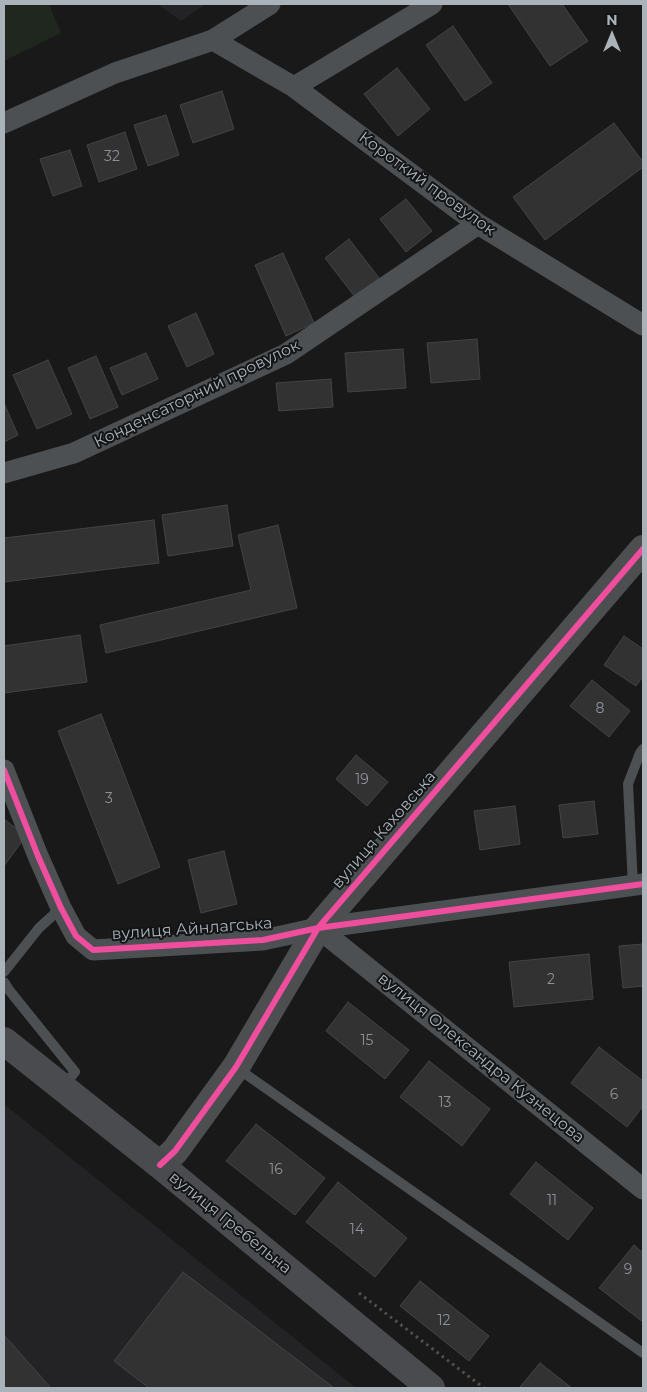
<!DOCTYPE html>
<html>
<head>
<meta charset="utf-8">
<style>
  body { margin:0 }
  #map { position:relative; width:647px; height:1392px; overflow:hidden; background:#191919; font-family:Montserrat,sans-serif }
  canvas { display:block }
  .frame { position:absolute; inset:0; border:5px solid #aab2ba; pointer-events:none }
  .north { position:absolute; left:587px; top:10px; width:50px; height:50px; -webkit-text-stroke:4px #131415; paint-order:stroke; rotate:0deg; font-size:14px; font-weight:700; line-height:20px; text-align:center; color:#aab2ba }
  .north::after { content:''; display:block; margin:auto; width:18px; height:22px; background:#aab2ba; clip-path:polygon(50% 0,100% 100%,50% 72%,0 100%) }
</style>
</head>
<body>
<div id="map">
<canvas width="647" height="1392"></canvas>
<div class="frame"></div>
<div class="north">N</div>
</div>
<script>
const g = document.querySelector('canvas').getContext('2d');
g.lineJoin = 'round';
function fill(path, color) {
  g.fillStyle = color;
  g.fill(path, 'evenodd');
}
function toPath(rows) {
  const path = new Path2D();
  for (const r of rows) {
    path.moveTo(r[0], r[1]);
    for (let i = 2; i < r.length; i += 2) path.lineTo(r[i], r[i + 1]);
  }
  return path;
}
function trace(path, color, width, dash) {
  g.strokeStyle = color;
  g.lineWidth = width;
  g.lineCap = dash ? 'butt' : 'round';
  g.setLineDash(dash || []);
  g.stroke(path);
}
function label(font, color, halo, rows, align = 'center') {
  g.font = font + ' Montserrat,sans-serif';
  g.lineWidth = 4;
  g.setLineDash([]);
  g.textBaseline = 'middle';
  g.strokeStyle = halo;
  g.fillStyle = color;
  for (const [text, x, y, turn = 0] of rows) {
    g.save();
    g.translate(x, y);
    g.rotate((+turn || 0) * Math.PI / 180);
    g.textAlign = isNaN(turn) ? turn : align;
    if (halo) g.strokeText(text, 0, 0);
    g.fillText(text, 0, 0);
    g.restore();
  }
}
fill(toPath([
  [157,4,206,4,181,21],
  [4,1104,356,1388,4,1388]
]), '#232325');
fill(toPath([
  [4,4,49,4,61,33,4,61]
]), '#1f271f');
const building = toPath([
  [508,4,562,4,588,41,550,66,508,4],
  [453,26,492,83,465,101,426,45,453,26],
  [397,68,430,109,398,136,364,94,397,68],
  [222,91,234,129,193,143,180,105,222,91],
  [166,115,179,155,148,166,134,125,166,115],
  [614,123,643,162,643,167,545,240,513,197,614,123],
  [125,132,137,169,99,182,87,145,125,132],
  [70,150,82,186,53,196,40,159,70,150],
  [406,199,432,231,406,252,380,219,406,199],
  [349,239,379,278,355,297,325,258,349,239],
  [283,253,314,323,286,336,255,265,283,253],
  [196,313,214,354,187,367,168,326,196,313],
  [477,339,480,379,431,383,427,343,477,339],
  [403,349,406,388,348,392,345,353,403,349],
  [146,353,158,379,122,395,110,368,146,353],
  [96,356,118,407,90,419,68,368,96,356],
  [48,360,72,414,37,429,13,375,48,360],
  [331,379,333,407,279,411,276,383,331,379],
  [4,403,18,435,4,442,4,403],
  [227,505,233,546,168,556,162,515,227,505],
  [154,520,159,563,4,582,4,538,154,520],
  [278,525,297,608,106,653,100,625,251,590,238,535,278,525],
  [80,635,87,682,4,693,4,646,80,635],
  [624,636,643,649,643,676,636,686,604,665,624,636],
  [592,680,630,711,609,737,570,706,592,680],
  [101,714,160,867,118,884,58,731,101,714],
  [356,755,388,782,367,806,336,779,356,755],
  [594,801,598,834,563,838,559,805,594,801],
  [515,806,520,844,480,850,474,811,515,806],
  [4,819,26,836,4,866,4,819],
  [224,851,237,904,201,913,188,860,224,851],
  [643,944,643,986,623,988,619,946,643,944],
  [589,954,593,999,514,1007,509,962,589,954],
  [348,1002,409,1050,385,1079,326,1031,348,1002],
  [599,1047,643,1081,643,1106,627,1127,571,1083,599,1047],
  [429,1061,490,1109,462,1146,400,1097,429,1061],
  [256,1124,325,1178,295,1215,226,1161,256,1124],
  [536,1162,593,1208,568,1240,510,1194,536,1162],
  [338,1182,407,1238,375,1277,306,1222,338,1182],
  [634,1245,643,1253,643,1322,599,1288,634,1245],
  [183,1272,334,1388,149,1388,114,1361,183,1272],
  [420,1281,489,1336,469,1361,400,1306,420,1281],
  [4,1335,51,1388,4,1388,4,1335],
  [540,1363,572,1388,519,1388,540,1363]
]);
fill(building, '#323233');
trace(building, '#414445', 1);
trace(toPath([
  [359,1293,484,1388]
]), '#4f5054', 3, [2.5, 4]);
trace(toPath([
  [633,886,628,784,640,753,643,749],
  [4,972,39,928,61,908],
  [4,982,9,990,75,1072,64,1086],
  [237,1068,643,1353]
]), '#4d5052', 10);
trace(toPath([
  [213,40,294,87,478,224,643,325],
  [294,87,432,4],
  [4,123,115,73,213,40,270,4],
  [4,473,74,453,286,354,478,224],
  [4,770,38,856,61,908,76,936,93,950,263,940,318,928,643,884],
  [318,928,643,1189]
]), '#4d5052', 21);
trace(toPath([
  [160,1165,175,1151,236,1067,318,928,643,549]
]), '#4c4e50', 28);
trace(toPath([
  [4,1041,160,1165,431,1388]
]), '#4a4b4e', 28);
trace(toPath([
  [4,770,38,856,61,908,76,936,93,950,263,940,318,928,643,884],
  [160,1165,175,1151,236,1067,318,928,643,549]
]), '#ef4d9e', 6);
label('14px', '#8c9298', null, [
  ["32",112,157],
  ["8",600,709],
  ["19",362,780],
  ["3",109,799],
  ["2",551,980],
  ["15",367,1041],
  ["6",614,1095],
  ["13",445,1103],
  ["16",276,1170],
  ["11",552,1201],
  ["14",357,1230],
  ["9",628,1270],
  ["12",444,1321]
]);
label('16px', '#aab2ba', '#131415', [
  ["Короткий провулок",427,184,36],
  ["Конденсаторний провулок",197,394,-26],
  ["вулиця Каховська",384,830,-49],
  ["вулиця Айнлагська",192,929,-4],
  ["вулиця Олександра Кузнецова",481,1058,39],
  ["вулиця Гребельна",230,1223,39]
]);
</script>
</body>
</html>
